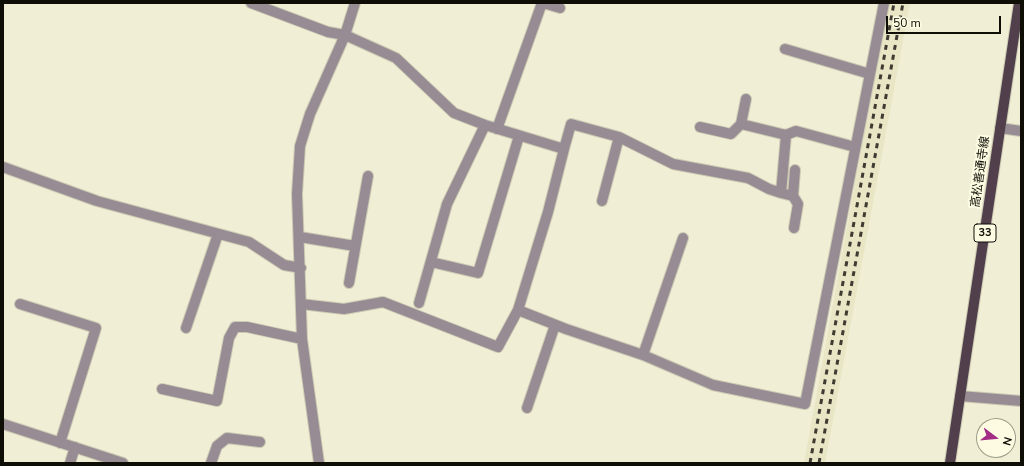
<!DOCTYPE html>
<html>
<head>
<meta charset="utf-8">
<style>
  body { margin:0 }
  #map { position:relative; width:1024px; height:466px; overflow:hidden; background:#f0eed5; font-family:"Nunito Sans",sans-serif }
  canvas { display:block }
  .frame { position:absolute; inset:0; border:4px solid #0e0d06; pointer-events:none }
  .north { position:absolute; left:976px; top:418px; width:40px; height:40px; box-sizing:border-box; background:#fdfce2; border:1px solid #9d9c8a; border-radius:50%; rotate:106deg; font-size:11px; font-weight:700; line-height:16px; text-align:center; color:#0e0d06 }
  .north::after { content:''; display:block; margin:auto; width:14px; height:18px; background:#a32c84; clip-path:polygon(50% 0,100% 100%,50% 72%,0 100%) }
  .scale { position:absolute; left:886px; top:16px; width:115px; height:18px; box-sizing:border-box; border:2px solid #0e0d06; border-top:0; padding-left:5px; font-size:12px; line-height:14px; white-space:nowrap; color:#0e0d06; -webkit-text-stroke:3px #fdfce2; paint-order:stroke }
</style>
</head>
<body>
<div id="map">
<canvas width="1024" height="466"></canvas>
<div class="frame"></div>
<div class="north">N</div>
<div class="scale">50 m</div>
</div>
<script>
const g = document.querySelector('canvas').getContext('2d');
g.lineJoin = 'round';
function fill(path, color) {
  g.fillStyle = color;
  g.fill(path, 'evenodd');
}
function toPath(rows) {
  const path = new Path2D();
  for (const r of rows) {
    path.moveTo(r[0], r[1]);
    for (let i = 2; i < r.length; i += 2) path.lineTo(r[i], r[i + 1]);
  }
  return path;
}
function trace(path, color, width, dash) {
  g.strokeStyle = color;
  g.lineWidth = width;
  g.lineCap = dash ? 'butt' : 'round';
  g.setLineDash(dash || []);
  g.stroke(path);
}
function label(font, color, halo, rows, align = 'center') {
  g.font = font + ' "Nunito Sans","Noto Sans JP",sans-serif';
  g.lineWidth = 4;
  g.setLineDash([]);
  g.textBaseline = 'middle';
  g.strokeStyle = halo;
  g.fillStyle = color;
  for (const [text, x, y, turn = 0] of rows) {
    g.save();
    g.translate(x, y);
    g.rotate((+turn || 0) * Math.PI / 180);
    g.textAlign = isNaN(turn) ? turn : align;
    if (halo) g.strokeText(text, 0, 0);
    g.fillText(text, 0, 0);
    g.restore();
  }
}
fill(toPath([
  [888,3,910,3,825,463,804,463]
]), '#e8e6c5');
const street = toPath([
  [251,3,328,32,345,35,396,58,454,113,485,125,564,149,571,124,619,137,673,164,748,178,769,189,781,193,786,135,796,131,855,147],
  [543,3,560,8],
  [785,49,870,74],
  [741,124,786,135],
  [700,127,731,134,741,124,746,99],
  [1000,128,1021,131],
  [497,129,542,3],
  [3,167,97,201,249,242,284,265,301,268],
  [781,193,793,196,798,204,794,228],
  [793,196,795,170],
  [602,201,619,137],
  [300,237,355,246],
  [431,262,478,273,519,136],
  [349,283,368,176],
  [419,303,447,204,485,125],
  [20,304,96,328,60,443],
  [301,304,344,309,383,302,498,347,518,310,566,329,643,355,713,385,805,404,884,3],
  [518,310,548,212,564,149],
  [186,328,218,234],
  [643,355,683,238],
  [162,389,217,401,229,338,235,327,247,327,302,339],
  [960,396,1021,401],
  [527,408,555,325],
  [3,424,123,463],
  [70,463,75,447],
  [211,463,217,446,227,438,260,442],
  [319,463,302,339,297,194,300,146,310,114,345,35,355,3]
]);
const primary = toPath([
  [950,463,1019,3]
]);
trace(street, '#cccab4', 12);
trace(primary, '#cccab4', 12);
trace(street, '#978c93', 10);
trace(primary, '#51404b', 10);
trace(toPath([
  [810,463,894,3],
  [819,463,903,3]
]), '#3e3c32', 3, [5, 5]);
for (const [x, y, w] of [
  [985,233,22]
]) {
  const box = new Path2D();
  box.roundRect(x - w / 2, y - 9, w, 18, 3);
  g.fillStyle = '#fdfce2';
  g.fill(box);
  trace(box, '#0e0d06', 1);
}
label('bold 11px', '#0e0d06', null, [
  ["33",985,233]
]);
label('12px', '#0e0d06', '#fdfce2', [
  ["高松善通寺線",981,172,-82]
]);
</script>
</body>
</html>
